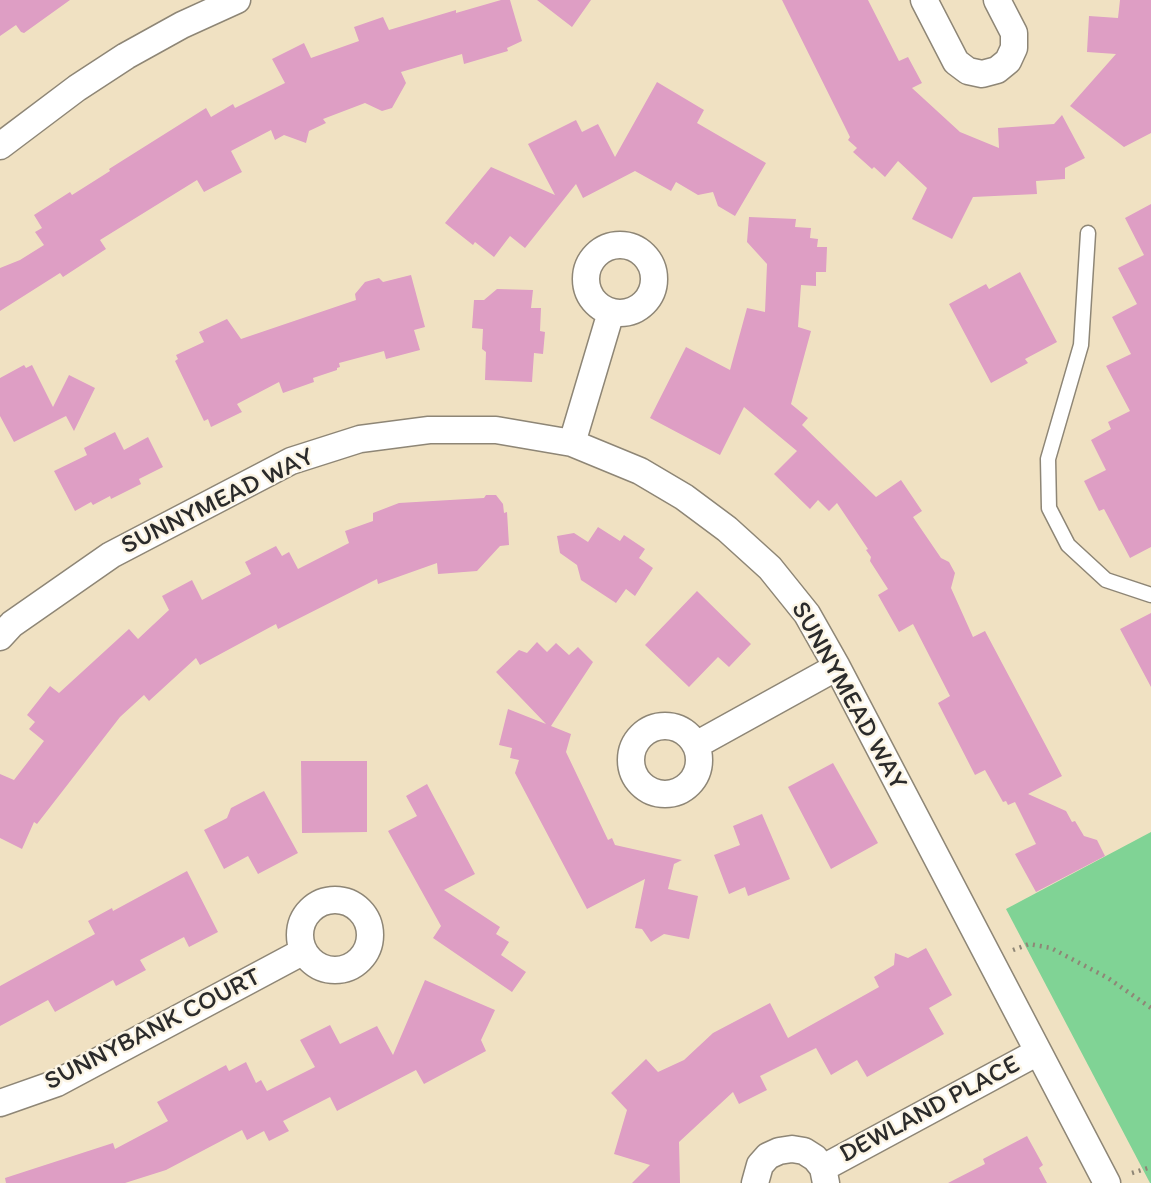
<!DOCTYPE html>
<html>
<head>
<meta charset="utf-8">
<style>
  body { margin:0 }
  canvas { display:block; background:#f0e1c2 }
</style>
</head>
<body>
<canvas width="1151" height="1183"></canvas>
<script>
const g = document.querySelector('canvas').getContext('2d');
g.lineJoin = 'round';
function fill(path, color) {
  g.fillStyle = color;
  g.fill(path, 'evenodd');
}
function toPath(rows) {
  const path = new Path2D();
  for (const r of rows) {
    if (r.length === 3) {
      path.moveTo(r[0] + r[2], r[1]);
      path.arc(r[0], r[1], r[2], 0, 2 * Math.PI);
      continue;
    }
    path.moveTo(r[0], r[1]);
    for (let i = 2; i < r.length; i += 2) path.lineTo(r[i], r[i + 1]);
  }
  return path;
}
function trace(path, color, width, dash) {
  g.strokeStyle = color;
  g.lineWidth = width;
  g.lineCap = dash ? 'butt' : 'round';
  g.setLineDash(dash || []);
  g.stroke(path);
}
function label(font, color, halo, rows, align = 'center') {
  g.font = font + ' Itim,sans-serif';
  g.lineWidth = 5;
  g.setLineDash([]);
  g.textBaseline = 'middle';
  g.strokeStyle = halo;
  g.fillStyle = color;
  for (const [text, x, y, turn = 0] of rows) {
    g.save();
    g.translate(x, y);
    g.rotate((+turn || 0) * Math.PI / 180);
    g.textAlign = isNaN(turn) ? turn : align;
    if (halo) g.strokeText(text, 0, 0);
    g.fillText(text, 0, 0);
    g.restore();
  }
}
fill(toPath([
  [1151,832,1151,1183,1150,1183,1006,909]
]), '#80d395');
fill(toPath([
  [0,0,70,0,24,33,21,32,16,25,0,36],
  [501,0,510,0,522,41,507,48,508,51,464,64,462,54,401,72,406,83,392,108,382,111,365,103,323,119,326,123,309,131,306,143,284,135,275,140,271,130,231,151,242,172,204,192,197,180,100,240,106,249,63,277,60,273,0,311,0,268,20,260,44,245,35,232,42,228,34,215,70,192,72,195,110,171,109,169,206,108,211,117,233,104,235,108,285,83,272,59,304,43,311,58,359,41,354,27,383,17,389,30,456,10,456,13],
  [537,0,591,0,572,27],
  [782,0,868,0,899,61,908,57,922,83,912,88,960,132,999,148,998,128,1054,124,1062,115,1085,158,1065,168,1065,179,1036,181,1037,194,973,197,952,239,912,219,927,188,898,161,885,177,874,167,872,169,853,152,857,148,848,140,850,137],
  [1120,0,1151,0,1151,133,1124,147,1070,106,1116,54,1087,52,1089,16,1118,18],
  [657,82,704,110,697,123,766,163,735,216,718,206,713,192,698,195,676,182,671,191,635,171,583,198,576,184,525,248,510,236,494,257,475,242,473,245,445,223,491,167,555,195,528,144,576,120,582,132,598,124,615,157],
  [1151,204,1151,547,1130,558,1104,509,1099,511,1084,481,1106,470,1091,440,1111,429,1108,422,1130,411,1106,366,1131,354,1112,317,1137,304,1118,268,1144,255,1125,218],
  [749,217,796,219,795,227,811,228,810,238,818,239,817,247,827,247,826,272,816,272,816,286,801,285,798,327,811,331,791,404,808,418,802,425,876,497,901,480,922,511,913,517,941,558,949,562,955,573,951,588,973,637,985,631,1062,776,1028,794,1066,811,1072,822,1075,821,1084,836,1097,840,1105,856,1036,892,1015,854,1036,844,1015,802,1008,805,1006,801,1003,802,985,770,975,775,938,703,950,696,913,624,899,632,878,595,888,589,870,561,871,557,866,550,868,549,837,503,829,511,818,500,810,509,774,474,797,451,744,407,720,455,650,418,686,347,730,370,747,308,765,312,767,264,747,242],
  [1020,272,1057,342,1025,359,1028,363,991,383,949,304,986,284,989,289],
  [411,275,425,327,414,330,420,350,386,359,384,351,339,363,340,367,337,368,337,370,313,378,314,382,283,393,279,382,237,404,242,412,211,427,208,419,204,421,175,361,178,359,176,355,204,342,199,332,227,319,241,339,356,300,355,294,365,282,379,278,383,282],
  [497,289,533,290,531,308,541,308,540,331,545,332,543,354,534,353,532,382,485,380,486,352,482,349,483,329,472,328,474,300,484,300],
  [24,365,26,368,32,365,53,407,69,375,95,388,74,431,66,416,14,442,0,416,0,378],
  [115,432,124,450,148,437,163,467,139,479,141,484,111,499,110,496,93,505,91,502,75,511,54,471,87,455,84,448],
  [486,495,496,495,503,504,504,513,507,512,509,545,500,546,477,571,438,574,437,563,378,584,377,579,278,629,276,624,200,665,196,658,149,701,144,695,120,717,37,824,34,822,22,849,0,838,0,774,14,780,44,741,29,729,35,722,27,715,50,686,59,693,129,629,138,639,169,610,162,596,192,580,202,600,251,574,245,562,276,546,282,556,289,552,298,569,349,543,345,531,373,521,373,513,399,503,484,498],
  [598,527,620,541,624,535,645,549,639,558,653,568,635,596,626,589,616,603,581,580,577,565,560,553,557,536,574,533,588,542],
  [697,591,751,644,729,667,718,657,689,687,645,645],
  [1151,613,1151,687,1120,629],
  [537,642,547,652,556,643,569,655,578,647,593,662,551,726,571,734,566,752,608,840,612,838,615,845,682,860,674,864,668,889,698,896,689,939,664,934,651,942,642,929,635,928,645,879,587,909,515,773,519,760,510,758,512,748,499,745,508,709,546,724,496,672,519,650,527,653],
  [301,761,367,761,367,832,302,833],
  [833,763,878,843,831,869,788,787],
  [427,784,475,874,444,890,500,927,496,934,509,942,501,955,526,972,512,992,433,938,441,926,388,831,417,816,406,796],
  [264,791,298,853,258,874,248,856,224,869,204,830,227,818,231,808],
  [762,814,790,879,748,896,745,887,729,894,714,855,740,845,733,826],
  [187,871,218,932,189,947,184,937,140,960,146,970,116,986,113,980,55,1012,48,1000,0,1026,0,986,95,934,88,921,112,908,113,911],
  [926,948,952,995,929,1008,944,1034,867,1077,857,1060,831,1075,816,1048,760,1076,767,1090,739,1104,733,1092,679,1142,680,1183,632,1183,650,1165,614,1154,627,1110,611,1093,646,1059,658,1072,684,1060,713,1033,770,1003,788,1038,879,987,874,977,894,965,895,953,908,958],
  [425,980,495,1010,481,1040,486,1051,424,1084,416,1070,337,1111,330,1097,283,1121,289,1131,269,1141,264,1131,247,1140,242,1130,166,1170,125,1183,6,1183,5,1178,113,1143,115,1149,168,1121,157,1102,226,1065,229,1071,246,1062,256,1083,261,1080,267,1091,315,1067,300,1040,330,1025,340,1044,377,1026,393,1055],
  [1027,1136,1043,1165,1039,1168,1047,1183,948,1183,985,1164,983,1159]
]), '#de9ec4');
const lane = toPath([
  [1088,233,1081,345,1048,459,1049,508,1068,545,1106,580,1151,595]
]);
const street = toPath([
  [924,0,956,62,968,71,982,74,997,70,1008,61,1014,48,1014,33,997,0],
  [0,146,77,88,126,56,182,25,237,0],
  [620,279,34],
  [572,443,611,312],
  [0,637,12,624,111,555,291,461,360,439,429,430,496,430,572,443,640,471,684,497,727,529,770,568,807,614,837,667,1107,1183],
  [665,760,34],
  [696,745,837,667],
  [335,935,35],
  [0,1103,57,1083,304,951],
  [823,1168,1038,1052],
  [755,1183,760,1165,768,1156,779,1151,792,1149,804,1151,815,1158,823,1168,826,1183]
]);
trace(lane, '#8e8676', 17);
trace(street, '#8e8676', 29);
trace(toPath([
  [1013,950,1029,944,1051,948,1108,978,1151,1008],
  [1132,1173,1151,1167]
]), '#8e8676', 4.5, [2, 5]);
trace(lane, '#fff', 14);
trace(street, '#fff', 26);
label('26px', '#2b2b2b', '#fcf5e5', [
  ["SUNNYMEAD WAY",218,502,-26],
  ["SUNNYMEAD WAY",848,696,61],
  ["SUNNYBANK COURT",153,1030,-27],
  ["DEWLAND PLACE",930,1110,-28]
]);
</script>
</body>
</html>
